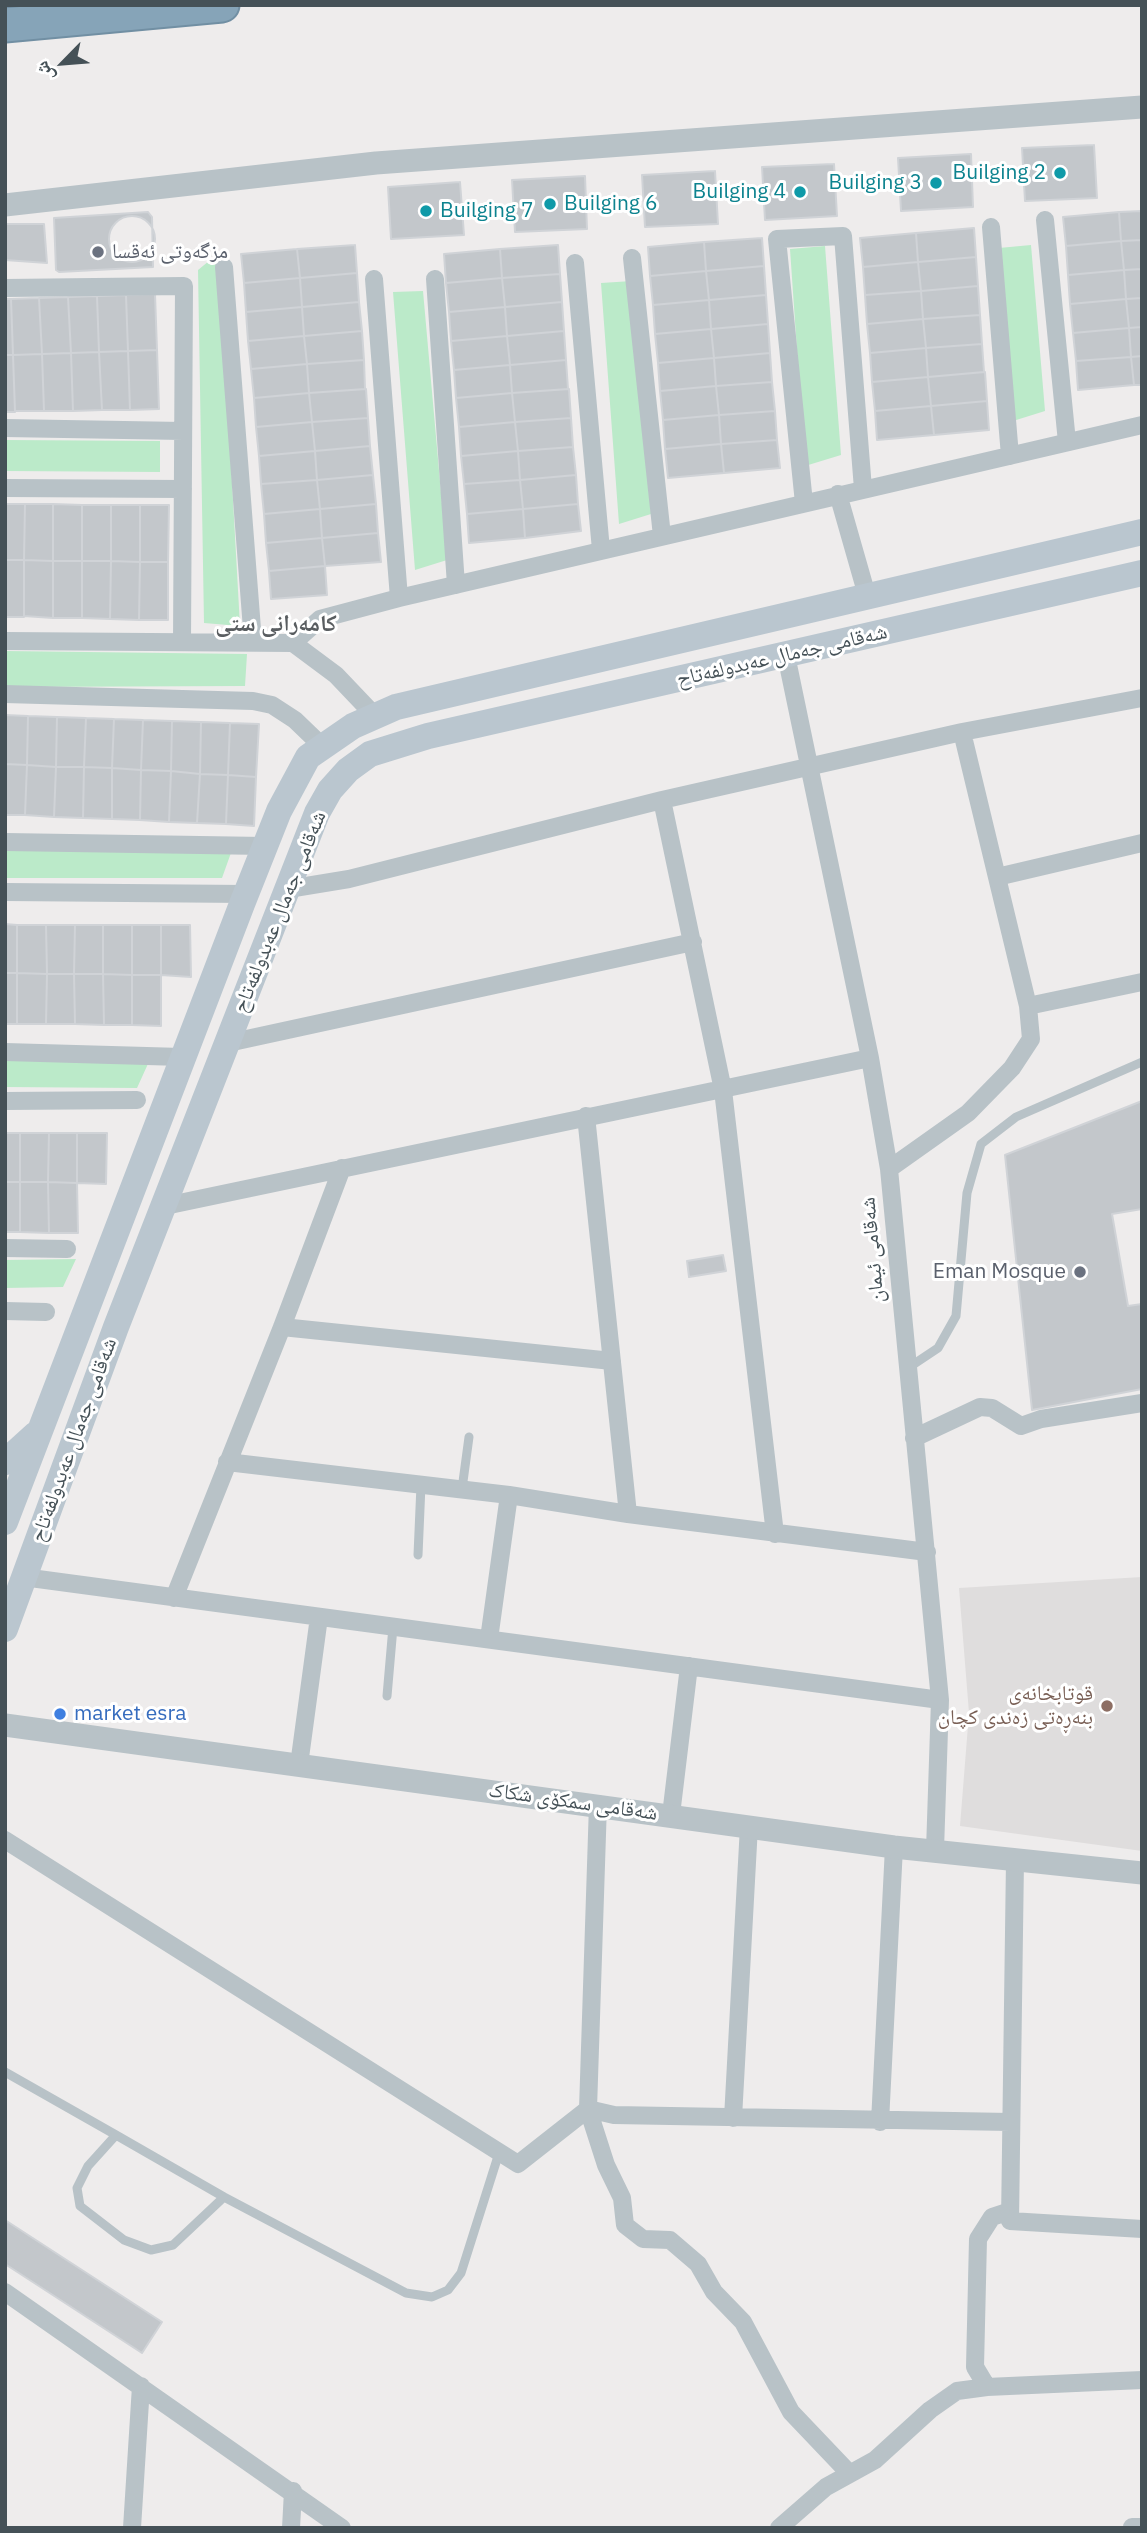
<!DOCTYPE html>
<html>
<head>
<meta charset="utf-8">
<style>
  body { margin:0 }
  #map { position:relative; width:1147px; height:2533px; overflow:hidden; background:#eeecec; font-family:"IBM Plex Sans","Noto Naskh Arabic",sans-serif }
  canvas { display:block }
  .frame { position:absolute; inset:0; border:7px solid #455157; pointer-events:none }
  .north { position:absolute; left:28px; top:28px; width:70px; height:70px; -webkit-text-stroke:5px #fff; paint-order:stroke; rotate:245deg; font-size:19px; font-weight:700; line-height:28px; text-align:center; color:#455157 }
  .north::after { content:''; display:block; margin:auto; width:24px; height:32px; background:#455157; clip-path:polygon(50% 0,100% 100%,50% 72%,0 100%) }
</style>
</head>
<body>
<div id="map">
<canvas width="1147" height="2533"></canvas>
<div class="frame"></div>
<div class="north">ش</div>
</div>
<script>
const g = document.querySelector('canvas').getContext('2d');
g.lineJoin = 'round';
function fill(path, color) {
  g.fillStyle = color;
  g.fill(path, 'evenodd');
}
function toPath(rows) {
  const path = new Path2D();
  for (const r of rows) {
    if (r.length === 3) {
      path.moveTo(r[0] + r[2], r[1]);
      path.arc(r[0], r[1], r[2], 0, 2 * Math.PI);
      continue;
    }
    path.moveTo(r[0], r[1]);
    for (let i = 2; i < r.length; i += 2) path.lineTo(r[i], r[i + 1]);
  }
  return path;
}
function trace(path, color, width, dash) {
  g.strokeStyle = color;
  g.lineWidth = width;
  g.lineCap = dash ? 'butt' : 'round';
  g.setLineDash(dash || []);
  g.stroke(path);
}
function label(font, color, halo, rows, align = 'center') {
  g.font = font + ' "IBM Plex Sans","Noto Naskh Arabic",sans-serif';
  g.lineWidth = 6;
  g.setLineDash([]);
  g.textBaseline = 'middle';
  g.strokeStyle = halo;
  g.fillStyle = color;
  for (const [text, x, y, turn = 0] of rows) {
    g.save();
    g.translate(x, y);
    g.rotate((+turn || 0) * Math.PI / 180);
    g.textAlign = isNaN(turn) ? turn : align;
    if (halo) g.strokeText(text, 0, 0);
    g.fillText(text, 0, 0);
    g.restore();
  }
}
fill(toPath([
  [1142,1577,1142,1851,960,1826,969,1713,959,1588]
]), '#dfdddd');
fill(toPath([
  [1031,245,1045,411,1013,421,999,248],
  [825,246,841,455,805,466,790,249],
  [209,261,220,266,240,626,204,623,198,270],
  [632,281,651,514,619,524,601,283],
  [423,291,447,560,415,570,393,292],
  [5,440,160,441,160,472,5,471],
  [5,651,247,654,245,686,5,687],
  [5,848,232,850,222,878,5,878],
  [5,1055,152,1055,137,1088,5,1087],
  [76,1259,63,1287,5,1288,5,1260]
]), '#bbeac9');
const building = toPath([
  [1094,145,1097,198,1025,201,1022,148,1094,145],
  [971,154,973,207,901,211,898,158,971,154],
  [834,164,837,216,765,220,762,167,834,164],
  [715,171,718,224,645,227,642,175,715,171],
  [585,176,587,229,515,232,512,180,585,176],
  [460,182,464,235,391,239,388,187,460,182],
  [1142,211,1142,240,1121,241,1119,212,1142,211],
  [148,212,152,217,153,267,59,272,56,270,54,218,148,212],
  [1119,212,1121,241,1066,246,1063,217,1119,212],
  [132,239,23],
  [5,224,44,224,47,263,5,260,5,224],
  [974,228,976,257,918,262,916,233,974,228],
  [916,233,918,262,863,267,860,238,916,233],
  [762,238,764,266,706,271,704,242,762,238],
  [1142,240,1142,269,1124,270,1121,241,1142,240],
  [1121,241,1124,270,1068,275,1066,246,1121,241],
  [704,242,706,271,650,276,648,247,704,242],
  [355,245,357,273,300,278,297,249,355,245],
  [558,245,560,274,502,278,500,249,558,245],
  [297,249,300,278,244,283,241,254,297,249],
  [500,249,502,278,446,283,444,254,500,249],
  [976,257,978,286,921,291,918,262,976,257],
  [918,262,921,291,865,295,863,267,918,262],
  [764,266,766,295,709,300,706,271,764,266],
  [1142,269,1142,298,1126,299,1124,270,1142,269],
  [1124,270,1126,299,1070,304,1068,275,1124,270],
  [706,271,709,300,653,305,650,276,706,271],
  [357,273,359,302,302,307,300,278,357,273],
  [560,274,562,302,505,307,502,278,560,274],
  [300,278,302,307,246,312,244,283,300,278],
  [502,278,505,307,449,312,446,283,502,278],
  [978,286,980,315,923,319,921,291,978,286],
  [921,291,923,319,867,324,865,295,921,291],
  [155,294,157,350,128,351,126,295,155,294],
  [126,295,128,351,99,352,97,296,126,295],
  [766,295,768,324,711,329,709,300,766,295],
  [97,296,99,352,71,353,68,297,97,296],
  [68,297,71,353,42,354,39,298,68,297],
  [39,298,42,354,13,355,11,299,39,298],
  [1142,298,1142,327,1129,328,1126,299,1142,298],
  [5,299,11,299,13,355,5,355,5,299],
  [1126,299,1129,328,1073,333,1070,304,1126,299],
  [709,300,711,329,655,334,653,305,709,300],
  [359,302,362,331,304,336,302,307,359,302],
  [562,302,564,331,507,336,505,307,562,302],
  [302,307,304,336,248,341,246,312,302,307],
  [505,307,507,336,451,341,449,312,505,307],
  [980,315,982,344,926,348,923,319,980,315],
  [923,319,926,348,870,353,867,324,923,319],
  [768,324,770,353,714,358,711,329,768,324],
  [1142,327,1142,356,1131,357,1129,328,1142,327],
  [1129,328,1131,357,1076,361,1073,333,1129,328],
  [711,329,714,358,658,363,655,334,711,329],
  [362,331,364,360,307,364,304,336,362,331],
  [564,331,566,360,510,365,507,336,564,331],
  [304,336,307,364,251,369,248,341,304,336],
  [507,336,510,365,454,370,451,341,507,336],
  [982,344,984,372,928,377,926,348,982,344],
  [926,348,928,377,872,382,870,353,926,348],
  [157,350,159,409,130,410,128,351,157,350],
  [128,351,130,410,102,410,99,352,128,351],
  [99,352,102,410,73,411,71,353,99,352],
  [71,353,73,411,44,411,42,354,71,353],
  [770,353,772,382,716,386,714,358,770,353],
  [42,354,44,411,15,411,13,355,42,354],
  [5,355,13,355,15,412,5,412,5,355],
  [1142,356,1142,385,1134,385,1131,357,1142,356],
  [1131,357,1134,385,1078,390,1076,361,1131,357],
  [714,358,716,386,660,391,658,363,714,358],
  [364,360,365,389,309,393,307,364,364,360],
  [566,360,568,389,512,393,510,365,566,360],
  [307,364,309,393,254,398,251,369,307,364],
  [510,365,512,393,456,398,454,370,510,365],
  [985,372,987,401,931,406,928,377,985,372],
  [928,377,931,406,875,411,872,382,928,377],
  [772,382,775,411,719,415,716,386,772,382],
  [716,386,719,415,663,420,660,391,716,386],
  [366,389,368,418,312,422,309,393,366,389],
  [569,389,571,418,515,422,512,393,569,389],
  [309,393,312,422,256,427,254,398,309,393],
  [512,393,515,422,459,427,456,398,512,393],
  [987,401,989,430,934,435,931,406,987,401],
  [931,406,934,435,877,440,875,411,931,406],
  [775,411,777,440,721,444,719,415,775,411],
  [719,415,721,444,665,449,663,420,719,415],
  [368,418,370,446,315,451,312,422,368,418],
  [571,418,573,447,518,451,515,422,571,418],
  [312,422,315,451,259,456,256,427,312,422],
  [515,422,518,451,461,456,459,427,515,422],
  [777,440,780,468,724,473,721,444,777,440],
  [721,444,724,473,668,478,665,449,721,444],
  [370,446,373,475,317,480,315,451,370,446],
  [573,447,576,475,520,480,518,451,573,447],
  [315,451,317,480,261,484,259,456,315,451],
  [518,451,520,480,464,484,461,456,518,451],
  [373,475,376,504,320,509,317,480,373,475],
  [576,475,578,504,523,509,520,480,576,475],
  [317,480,320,509,264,514,261,484,317,480],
  [520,480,523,509,467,514,464,484,520,480],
  [5,504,25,504,24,560,5,560,5,504],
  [25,504,53,504,53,561,24,560,25,504],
  [53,504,82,505,82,561,53,561,53,504],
  [376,504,378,533,322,538,320,509,376,504],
  [578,504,581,531,525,538,523,509,578,504],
  [82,505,111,505,111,561,82,561,82,505],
  [111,505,140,505,140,562,111,561,111,505],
  [140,505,169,505,168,562,140,562,140,505],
  [320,509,322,538,266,543,264,514,320,509],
  [523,509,525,538,469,543,467,514,523,509],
  [378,533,381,562,325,566,322,538,378,533],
  [322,538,325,566,269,571,266,543,322,538],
  [5,560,24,560,24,617,5,617,5,560],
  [24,560,53,561,53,618,24,616,24,560],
  [53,561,82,561,82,618,53,618,53,561],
  [82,561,111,561,110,619,82,618,82,561],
  [111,561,140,562,139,620,110,619,111,561],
  [140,562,168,562,168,620,139,620,140,562],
  [325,566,327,595,271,599,269,571,325,566],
  [5,715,28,716,27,765,5,764,5,715],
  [28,716,57,717,56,767,27,765,28,716],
  [57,717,86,718,84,767,56,767,57,717],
  [86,718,114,719,112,768,84,767,86,718],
  [114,719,143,720,141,770,112,768,114,719],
  [143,720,172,721,171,771,141,770,143,720],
  [172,721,201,722,200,774,171,771,172,721],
  [201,722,230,723,228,775,200,774,201,722],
  [230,723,259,724,256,777,228,775,230,723],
  [5,764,27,765,25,815,5,815,5,764],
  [27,765,56,767,54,817,25,815,27,765],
  [56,767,84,767,83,818,54,817,56,767],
  [84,767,112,768,112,819,83,818,84,767],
  [112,768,141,770,140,820,112,819,112,768],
  [141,770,171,771,169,822,140,820,141,770],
  [171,771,200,774,197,823,169,822,171,771],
  [200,774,228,775,226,824,197,823,200,774],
  [228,775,256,777,254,826,226,824,228,775],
  [5,924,17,925,17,973,5,973,5,924],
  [17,925,46,925,47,974,17,973,17,925],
  [46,925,75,925,74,974,47,974,46,925],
  [75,925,103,925,103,974,74,974,75,925],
  [103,925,132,925,132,975,103,974,103,925],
  [132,925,161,925,161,975,132,975,132,925],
  [161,925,190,925,191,977,161,975,161,925],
  [5,973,17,973,17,1024,5,1024,5,973],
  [17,973,47,974,46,1024,17,1024,17,973],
  [47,974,74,974,75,1024,46,1024,47,974],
  [74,974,103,974,104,1025,75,1024,74,974],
  [103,974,132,975,132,1025,104,1025,103,974],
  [132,975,161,975,161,1026,132,1025,132,975],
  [1142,1101,1142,1389,1032,1410,1005,1155,1142,1101],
  [5,1133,20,1133,20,1182,5,1182,5,1133],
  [20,1133,49,1133,48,1182,20,1182,20,1133],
  [49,1133,77,1133,77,1183,48,1182,49,1133],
  [77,1133,107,1133,106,1184,77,1183,77,1133],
  [5,1182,20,1182,20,1232,5,1232,5,1182],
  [20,1182,48,1182,49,1233,20,1232,20,1182],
  [48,1182,77,1183,78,1233,49,1233,48,1182],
  [1142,1209,1142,1304,1128,1306,1112,1214,1142,1209],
  [723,1255,726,1271,689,1277,687,1261,723,1255],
  [5,2220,162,2322,142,2353,5,2264,5,2220]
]);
fill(building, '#c3c7cb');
trace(building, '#d0d3d7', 2);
const motorway = toPath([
  [5,25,222,5]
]);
trace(motorway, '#718fa3', 37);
trace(toPath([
  [908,1368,938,1348,956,1316,967,1193,981,1144,1016,1117,1142,1062],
  [462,1489,469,1437],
  [418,1555,421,1485],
  [387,1696,393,1627],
  [5,2072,116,2135,224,2197,173,2245,151,2250,124,2240,80,2206,77,2188,88,2166,116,2135],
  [224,2197,406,2293,432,2297,448,2290,461,2273,499,2153]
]), '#b8c2c7', 9);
trace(toPath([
  [1045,220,1067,442],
  [991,227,1010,456],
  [632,258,662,536],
  [575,263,601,550],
  [224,267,253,642],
  [374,279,399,598],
  [435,279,456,585],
  [5,288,184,286,182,642],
  [5,428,183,431],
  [5,488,183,489],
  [838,494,868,599],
  [804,503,777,239,843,236,863,489],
  [5,641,293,643,320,619,399,598,1142,425],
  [293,643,336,675,375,716],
  [786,655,870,1058,889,1169,940,1700,935,1850],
  [5,694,253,701,272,705,295,720,323,747],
  [962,732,1028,1006,1142,982],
  [662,800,723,1090,775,1534],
  [5,842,265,846],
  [997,877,1142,843],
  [288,889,349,879,662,800,962,732,1142,698],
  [5,892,246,894],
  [228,1043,693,942],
  [5,1052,182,1057],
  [5,1101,137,1100],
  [586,1116,628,1514],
  [889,1169,968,1113,1012,1068,1031,1039,1028,1006],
  [165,1206,870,1058],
  [5,1248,67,1249],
  [5,1311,46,1312],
  [282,1327,612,1361],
  [914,1438,980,1407,992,1408,1021,1426,1041,1419,1142,1403],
  [227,1462,509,1495,628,1514,927,1552],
  [23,1577,940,1700],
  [174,1598,282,1327,342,1168],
  [489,1639,509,1495],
  [299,1765,319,1617],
  [671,1815,689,1666],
  [5,1840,518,2164,588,2109,598,1804],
  [1015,1860,1010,2221,1142,2229],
  [588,2109,606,2165,622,2198,625,2225,643,2239,670,2240,698,2264,714,2292,743,2322,791,2412,850,2474],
  [588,2109,614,2115,1010,2122],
  [733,2118,749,1826],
  [880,2122,894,1847],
  [5,2292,342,2528],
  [987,2387,1142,2380],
  [1132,2527,1142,2527],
  [132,2528,141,2386],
  [291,2528,293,2491],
  [779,2528,826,2487,875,2460,930,2410,957,2391,987,2387,975,2367,978,2239,992,2217,1010,2211]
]), '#b8c2c7', 18);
trace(toPath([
  [5,205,376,163,1142,107],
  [5,1725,894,1847,1142,1873]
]), '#b8c2c7', 23);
trace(toPath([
  [5,1462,36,1434],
  [5,1522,242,904,279,811,308,757,353,726,396,707,1142,532],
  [5,1629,116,1327,317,813,330,790,348,770,370,754,428,736,1142,573]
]), '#bac6cf', 26);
trace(motorway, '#86a4b8', 33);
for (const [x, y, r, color] of [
  [1060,173,7,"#0f9aa8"],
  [936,183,7,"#0f9aa8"],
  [800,192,7,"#0f9aa8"],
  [550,204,7,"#0f9aa8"],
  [426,211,7,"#0f9aa8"],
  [98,252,7,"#6b7280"],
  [1080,1272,7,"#6b7280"],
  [1107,1706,7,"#8d6e63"],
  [60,1714,7,"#3f7fe0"]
]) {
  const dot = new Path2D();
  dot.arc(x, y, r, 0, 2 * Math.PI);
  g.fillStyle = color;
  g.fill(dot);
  trace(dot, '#fff', 2.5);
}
label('21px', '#0d838f', '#fff', [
  ["Builging 2",1046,173],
  ["Builging 3",922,183],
  ["Builging 4",786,192],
  ["Builging 6",564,204,"left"],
  ["Builging 7",440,211,"left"]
], 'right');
label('21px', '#5b616d', '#fff', [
  ["مزگەوتی ئەقسا",112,252],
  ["Eman Mosque",1066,1272,"right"]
], 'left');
label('21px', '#455157', '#fff', [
  ["شەقامی جەمال عەبدولفەتاح",782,656,-13],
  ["شەقامی جەمال عەبدولفەتاح",280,912,-68],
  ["شەقامی ئیمان",873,1250,-95],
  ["شەقامی جەمال عەبدولفەتاح",74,1440,-70],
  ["شەقامی سمکۆی شکاک",573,1802,8]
]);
label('21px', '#785e54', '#fff', [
  ["قوتابخانەی",1093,1694],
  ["بنەڕەتی زەندی کچان",1093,1718]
], 'right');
label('21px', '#366cbe', '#fff', [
  ["market esra",74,1714]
], 'left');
label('bold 23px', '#595d60', '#fff', [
  ["كامه‌رانی ستی",276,624]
]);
</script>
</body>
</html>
